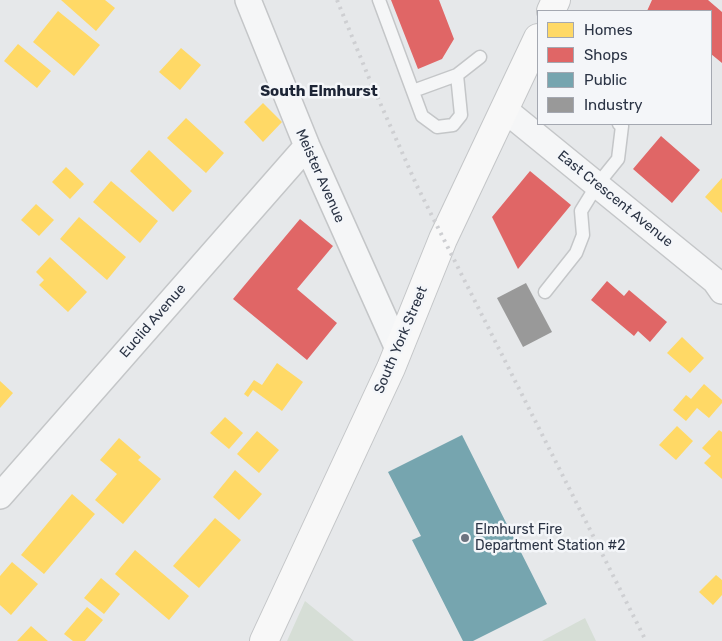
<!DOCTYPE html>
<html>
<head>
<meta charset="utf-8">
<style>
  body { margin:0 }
  #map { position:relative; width:722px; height:641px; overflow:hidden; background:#e6e8ea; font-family:Rubik,sans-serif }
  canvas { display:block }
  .legend { position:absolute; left:537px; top:10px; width:175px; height:115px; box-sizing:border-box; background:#f4f6f9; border:1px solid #a4a8b1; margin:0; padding:6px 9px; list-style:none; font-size:15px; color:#2b3445 }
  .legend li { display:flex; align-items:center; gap:10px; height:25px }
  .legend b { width:25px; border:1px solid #a4a8b1 }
</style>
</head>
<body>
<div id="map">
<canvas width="722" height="641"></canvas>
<ul class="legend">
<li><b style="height:14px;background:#ffd966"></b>Homes</li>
<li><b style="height:14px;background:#e06666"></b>Shops</li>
<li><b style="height:14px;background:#76a5af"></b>Public</li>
<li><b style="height:14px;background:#999"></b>Industry</li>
</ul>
</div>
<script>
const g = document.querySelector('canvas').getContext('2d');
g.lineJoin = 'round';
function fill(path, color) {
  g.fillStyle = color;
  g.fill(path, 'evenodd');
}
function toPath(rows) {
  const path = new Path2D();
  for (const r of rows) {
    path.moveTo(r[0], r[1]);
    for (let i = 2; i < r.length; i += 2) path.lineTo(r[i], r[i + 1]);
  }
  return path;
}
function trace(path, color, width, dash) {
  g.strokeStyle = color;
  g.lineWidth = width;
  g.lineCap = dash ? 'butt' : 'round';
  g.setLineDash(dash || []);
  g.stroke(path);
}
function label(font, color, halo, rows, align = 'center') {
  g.font = font + ' Rubik,sans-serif';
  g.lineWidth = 5;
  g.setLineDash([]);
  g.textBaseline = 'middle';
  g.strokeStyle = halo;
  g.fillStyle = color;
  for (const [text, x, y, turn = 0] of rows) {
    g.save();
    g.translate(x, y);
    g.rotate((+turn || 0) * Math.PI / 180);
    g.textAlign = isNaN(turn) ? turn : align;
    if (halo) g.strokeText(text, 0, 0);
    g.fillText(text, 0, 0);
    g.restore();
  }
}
fill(toPath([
  [305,601,354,641,287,641],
  [585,618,596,641,542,641]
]), '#d6ded6');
fill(toPath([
  [61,0,105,0,115,8,96,31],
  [58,11,100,45,74,76,33,42],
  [18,44,51,71,37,88,4,61],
  [181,48,201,65,180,90,159,72],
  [263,103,282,122,263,142,244,122],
  [186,118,224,153,206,173,167,138],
  [149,150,192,191,173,212,130,171],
  [66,167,84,184,70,199,52,182],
  [722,178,722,213,705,197],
  [111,181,158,221,140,243,93,202],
  [36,204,54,220,39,236,21,220],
  [79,217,126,257,107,280,60,239],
  [50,257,87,292,68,312,39,285,44,280,36,272],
  [682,337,704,358,690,373,667,353],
  [277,363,303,382,282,411,253,390,248,397,244,394,254,380,262,385],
  [0,381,13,393,0,408],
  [704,384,722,400,722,403,709,418,697,408,686,421,673,410,686,395,691,399],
  [225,417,243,433,229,449,210,433],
  [677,426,693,441,676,460,659,445],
  [719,430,722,432,722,479,704,463,711,456,702,448],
  [257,431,279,450,259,473,237,454],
  [119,438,141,457,138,460,161,479,123,524,95,500,117,474,100,460],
  [235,470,262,494,239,520,213,497],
  [72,494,95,514,44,574,21,555],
  [215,518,241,540,199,588,173,566],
  [135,550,189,596,169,620,115,574],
  [12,562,38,584,11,615,0,605,0,576],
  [716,575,722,580,722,595,713,605,699,592],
  [101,578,120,594,104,614,84,598],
  [87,607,103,620,85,641,73,641,64,634],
  [31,626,48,641,17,641]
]), '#ffd966');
fill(toPath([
  [391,0,439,0,454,39,442,59,418,69],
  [652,0,708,0,722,12,722,63,711,54,711,11,647,11],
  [661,136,700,170,672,203,633,169],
  [530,171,571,205,518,269,492,217],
  [300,219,333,246,297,289,337,323,307,360,233,299],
  [607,281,624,296,629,290,667,322,650,342,638,331,634,336,591,300]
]), '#e06666');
fill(toPath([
  [462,435,547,604,473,641,463,641,412,540,421,536,388,472]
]), '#76a5af');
fill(toPath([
  [526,283,552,332,523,347,497,298]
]), '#999');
const service = toPath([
  [379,0,422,116,437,127,453,125,461,115,457,75],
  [413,91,457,75,480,57],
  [545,292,576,253,583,235,581,211,597,185,618,159,622,126,619,124]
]);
const minor = toPath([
  [248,0,307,146,398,349],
  [505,110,715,281,722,291],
  [0,496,307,146]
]);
const secondary = toPath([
  [551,11,556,0],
  [264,641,391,368,443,239,538,38]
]);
trace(service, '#c4c6c8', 15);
trace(minor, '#c4c6c8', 28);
trace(secondary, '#c4c6c8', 30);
trace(service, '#f5f6f7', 12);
trace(minor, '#f5f6f7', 25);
trace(secondary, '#f8f8f8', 28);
trace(toPath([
  [337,0,369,78,417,186,646,641]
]), '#cecfd2', 4, [2.5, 5]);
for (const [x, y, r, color] of [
  [465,538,5,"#6c737f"]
]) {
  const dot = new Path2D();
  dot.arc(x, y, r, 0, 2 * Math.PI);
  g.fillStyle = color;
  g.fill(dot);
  trace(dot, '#f4f6f9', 2);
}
label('14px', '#2b3445', '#f4f6f9', [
  ["Meister Avenue",320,176,66],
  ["East Crescent Avenue",615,199,39],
  ["Euclid Avenue",153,321,-49],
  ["South York Street",401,340,-67]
]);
label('14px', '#2b3445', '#f4f6f9', [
  ["Elmhurst Fire",475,530],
  ["Department Station #2",475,546]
], 'left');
label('bold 15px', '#1d2536', '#f4f6f9', [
  ["South Elmhurst",319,92]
]);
</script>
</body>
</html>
